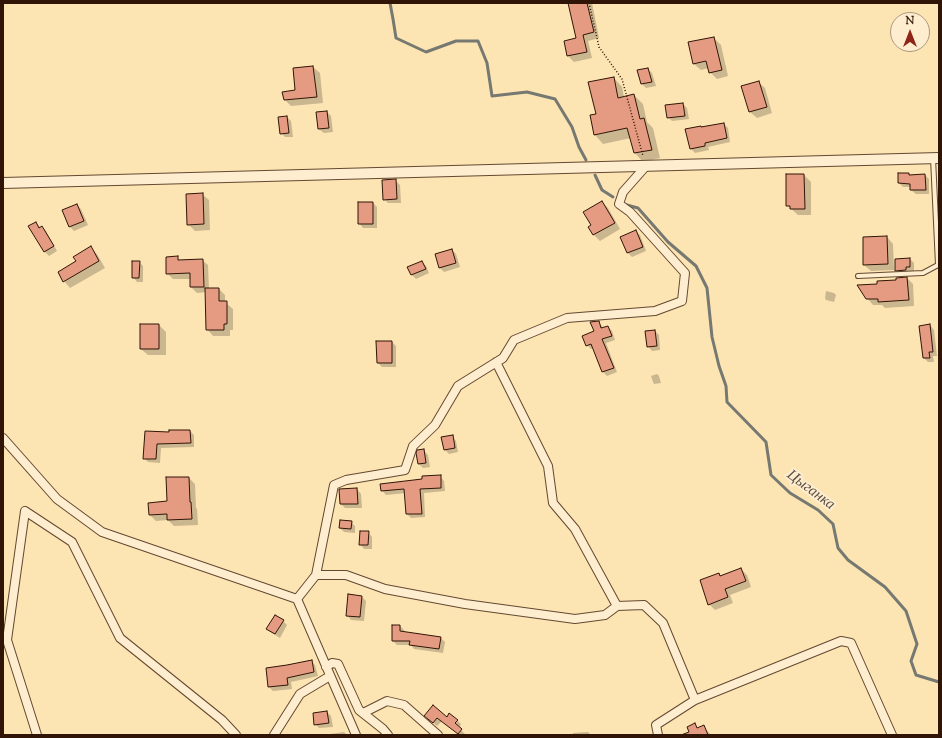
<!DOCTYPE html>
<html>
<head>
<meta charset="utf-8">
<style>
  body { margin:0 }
  #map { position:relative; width:942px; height:738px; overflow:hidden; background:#fde4b3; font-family:"Sorts Mill Goudy",serif }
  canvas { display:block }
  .frame { position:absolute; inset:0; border:4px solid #301506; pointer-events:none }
  .north { position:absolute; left:890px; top:12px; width:40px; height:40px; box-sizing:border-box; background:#feedce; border:1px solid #ac977e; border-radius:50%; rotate:0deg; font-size:11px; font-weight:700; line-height:16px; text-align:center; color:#301506 }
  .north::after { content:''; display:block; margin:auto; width:14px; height:18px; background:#8f2418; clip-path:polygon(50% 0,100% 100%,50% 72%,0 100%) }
</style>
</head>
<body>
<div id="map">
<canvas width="942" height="738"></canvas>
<div class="frame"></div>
<div class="north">N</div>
</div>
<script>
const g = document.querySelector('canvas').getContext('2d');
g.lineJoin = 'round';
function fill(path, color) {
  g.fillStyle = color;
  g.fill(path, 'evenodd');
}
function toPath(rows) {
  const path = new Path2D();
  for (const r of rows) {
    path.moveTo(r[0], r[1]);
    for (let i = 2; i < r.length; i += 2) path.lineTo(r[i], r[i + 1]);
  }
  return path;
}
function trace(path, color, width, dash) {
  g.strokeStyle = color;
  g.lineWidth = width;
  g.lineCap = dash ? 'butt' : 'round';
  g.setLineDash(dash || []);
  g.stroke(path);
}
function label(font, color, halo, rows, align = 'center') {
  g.font = font + ' "Sorts Mill Goudy",serif';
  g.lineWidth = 4;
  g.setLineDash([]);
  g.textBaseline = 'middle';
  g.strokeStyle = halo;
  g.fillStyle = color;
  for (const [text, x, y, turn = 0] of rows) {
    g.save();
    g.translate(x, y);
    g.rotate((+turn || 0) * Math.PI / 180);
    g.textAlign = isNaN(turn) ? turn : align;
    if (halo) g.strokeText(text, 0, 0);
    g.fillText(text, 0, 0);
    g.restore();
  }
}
fill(toPath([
  [569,3,592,3,599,38,588,41,592,58,574,62,568,56,577,39],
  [714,38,721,45,728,76,717,79,710,72,709,68,701,70,694,64],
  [313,67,320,73,323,103,291,106,285,100,296,91],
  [648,69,652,73,656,86,646,88,642,84],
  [614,78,622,87,624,97,634,95,643,104,647,122,653,128,660,158,643,162,635,153,631,138,603,144,595,135,598,115],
  [758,82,765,88,772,113,757,118,750,112],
  [683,104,687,108,689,119,672,121,668,117],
  [327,112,331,116,333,132,324,133,319,129,318,113],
  [287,117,291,121,293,137,285,137,281,133],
  [724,124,728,128,730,142,708,147,709,150,695,153,691,149,702,128],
  [908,174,910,176,925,175,929,179,929,194,916,194,911,190,911,187,903,187,899,183],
  [804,175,811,182,811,215,798,215,787,205],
  [395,180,400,185,401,203,388,203,384,199],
  [202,194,209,200,210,230,195,231,188,224],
  [602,202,608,208,620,229,600,241,594,235,589,227,592,226],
  [373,203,377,207,377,228,363,228,359,223],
  [77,205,81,209,88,225,74,231,70,227,63,211],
  [36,223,41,228,42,227,46,231,57,251,49,256,45,252,30,226],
  [635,231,640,235,646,251,632,257,628,253],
  [887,237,893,244,894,270,871,271,864,265],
  [91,248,97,254,105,268,70,288,64,281,77,262],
  [452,250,456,254,460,267,444,272,440,268],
  [177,258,180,261,202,260,208,265,209,289,219,289,225,295,225,302,233,309,233,330,230,330,230,336,213,336,207,329,207,292,197,293,191,287,191,279,173,279,167,273],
  [910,259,914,263,914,271,910,271,910,274,900,274,896,270],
  [139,262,143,266,143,282,137,282,133,277],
  [422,262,426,266,429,273,416,279,412,275,409,267],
  [907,278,913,284,914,306,885,308,882,305,873,305,867,298,878,285],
  [826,291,834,293,836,295,834,302,826,300,825,298],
  [598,322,602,326,603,329,608,327,612,331,615,340,606,343,617,372,607,376,603,372,593,348,591,349,587,345,595,332],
  [141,325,159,325,166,332,166,355,148,355,141,349],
  [930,325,934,330,937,356,933,356,934,362,928,362,924,358],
  [655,331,659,335,660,350,652,351,648,346],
  [392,342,396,346,396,367,382,367,378,363],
  [657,374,659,376,661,383,654,384,653,382,651,376],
  [190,431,194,435,194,447,161,448,160,463,148,462,144,458,145,432,170,433],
  [452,436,456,441,458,452,449,454,445,450],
  [424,451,428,455,430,467,423,468,419,464],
  [440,476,444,481,445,491,424,493,425,517,411,518,407,514,406,493,386,495,382,490],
  [189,478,195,484,196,508,197,509,198,525,174,526,168,520,156,521,150,515,168,502],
  [357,489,361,494,362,508,345,508,341,504,340,490],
  [340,521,351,522,355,526,355,533,344,532,340,528],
  [368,532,372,537,372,549,364,549,360,544],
  [741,569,747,575,751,587,730,595,733,603,715,610,709,604,719,574,721,576],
  [362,597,366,601,364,621,351,620,347,615],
  [283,621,287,625,280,638,272,633,268,629],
  [400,626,404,630,404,632,441,638,445,642,443,653,414,649,411,645,397,645,393,641],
  [311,661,315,665,318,676,291,682,292,689,273,691,269,687,267,669],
  [433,707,447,718,457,720,461,724,459,728,465,734,464,735,460,735,442,721,437,726,430,720],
  [327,712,331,716,333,727,319,728,315,724],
  [695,725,699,729,704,727,711,735,691,735],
  [344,732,347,735,330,735,330,734],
  [588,732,591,735,573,735,573,733]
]), '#0003');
trace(toPath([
  [390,3,393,19,396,38,426,52,456,41,478,41,487,63,492,96,527,92,555,99,572,127,579,147,586,160],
  [595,175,602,190,613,197],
  [623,204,638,208,668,242,696,266,707,288,712,337,719,366,726,386,727,402,766,442,771,475,790,493,818,510,833,524,838,548,848,560,885,587,906,611,917,644,911,661,916,675,939,682]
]), '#767971', 3);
const building = toPath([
  [568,3,587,3,594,32,583,35,587,52,567,56,564,41,576,38,568,3],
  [714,37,722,70,709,73,706,61,693,64,688,42,714,37],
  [313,66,317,97,284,100,282,92,295,90,293,68,313,66],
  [648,68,652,82,641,84,637,70,648,68],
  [614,77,618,98,634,94,640,119,644,118,652,150,634,153,627,128,594,135,590,115,596,114,588,82,614,77],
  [759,81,767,107,749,112,741,86,759,81],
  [683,103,685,116,667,118,665,105,683,103],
  [327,111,329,128,318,129,316,112,327,111],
  [287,116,289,133,280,134,278,117,287,116],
  [724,123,727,138,705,143,705,146,690,149,685,129,701,126,701,127,724,123],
  [898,173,909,173,909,175,925,174,926,190,910,190,910,184,898,183,898,173],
  [786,174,804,174,805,209,790,209,790,206,786,206,786,174],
  [396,179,397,199,383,200,382,180,396,179],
  [203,193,204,224,187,225,186,194,203,193],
  [602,201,615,223,593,235,588,227,591,225,583,212,602,201],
  [358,202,373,202,373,224,358,224,358,202],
  [77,204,84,221,69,227,62,210,77,204],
  [36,222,39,228,42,226,54,246,44,252,28,226,36,222],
  [636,230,643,247,627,253,620,237,636,230],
  [887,236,888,264,863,265,863,237,887,236],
  [91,246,99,261,63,282,58,272,76,261,73,257,91,246],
  [452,249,456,263,439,268,435,254,452,249],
  [178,256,178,260,203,259,204,287,190,287,190,273,166,274,166,257,178,256],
  [910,258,910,267,906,267,906,270,895,271,895,259,910,258],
  [132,261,140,261,139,278,132,278,132,261],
  [422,261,426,269,411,275,407,267,422,261],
  [907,277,909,300,878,302,878,299,866,299,857,285,877,284,877,281,896,280,896,278,907,277],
  [205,288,219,288,219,301,227,301,227,324,224,324,224,330,206,330,205,288],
  [599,321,601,328,608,326,612,336,602,339,614,368,602,372,591,344,586,346,582,336,594,331,590,322,599,321],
  [140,324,159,324,159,349,140,349,140,324],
  [930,324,933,352,929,352,930,358,923,358,919,326,930,324],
  [655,330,657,346,647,347,645,331,655,330],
  [376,341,392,341,392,363,377,363,376,341],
  [169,430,190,430,191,443,157,444,156,459,143,459,145,431,169,432,169,430],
  [453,435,455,448,444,450,441,437,453,435],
  [424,449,426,463,418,464,416,453,417,450,424,449],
  [441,475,441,488,420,489,422,514,406,514,404,489,381,491,380,484,422,479,422,476,441,475],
  [166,477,189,477,190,502,191,502,192,519,167,520,167,514,149,515,148,503,167,501,166,477],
  [357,488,358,504,340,504,339,489,357,488],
  [340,520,352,521,351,529,339,528,340,520],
  [360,531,369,531,368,545,359,545,360,531],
  [741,568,746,581,725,589,728,597,708,605,700,580,719,573,720,576,741,568],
  [348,594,362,596,360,617,346,616,348,594],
  [275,615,284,620,275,634,266,629,275,615],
  [392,625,400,625,400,631,441,637,439,649,409,645,410,641,392,641,392,625],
  [312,660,314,672,287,678,288,685,268,687,266,668,287,665,312,660],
  [433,705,447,717,449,713,458,720,455,723,462,729,458,734,437,718,433,723,424,716,433,705],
  [327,711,329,723,314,725,313,713,327,711],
  [695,723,697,728,704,725,708,735,681,735,689,732,687,727,695,723]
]);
fill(building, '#e49b82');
trace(building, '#301506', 1);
const service = toPath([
  [933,158,938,265,939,266],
  [858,276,923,273,938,265]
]);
const minor = toPath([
  [496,362,548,466,553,503,575,529,617,606,644,605,663,623,695,700,841,641,851,643,892,735],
  [3,438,57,499,102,532,297,599,356,735],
  [316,575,346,575,385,589,465,604,575,619,605,615,617,606],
  [297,599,316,575,334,485,346,480,405,470,413,446,435,425,458,386,503,358,514,340,567,318,655,311,682,301,685,273,630,212,619,204,623,192,646,166],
  [326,667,332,663,338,664,359,710,383,729,388,735],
  [363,713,387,701,404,705,438,735],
  [37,735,7,640,25,511,72,542,120,638,222,720,236,735],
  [274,735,300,694,330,676],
  [658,735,656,725,695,700]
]);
const tertiary = toPath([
  [3,183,939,158]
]);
trace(service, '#634931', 6);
trace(minor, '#634931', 10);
trace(tertiary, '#634931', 12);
trace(toPath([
  [589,3,599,47,622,79,643,156]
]), '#301506', 1.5, [1, 2]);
trace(service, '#feedce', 4);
trace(minor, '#feedce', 8);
trace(tertiary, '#feedce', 10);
label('italic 15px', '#594f44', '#feedce', [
  ["Цыганка",810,491,37]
]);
</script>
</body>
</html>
